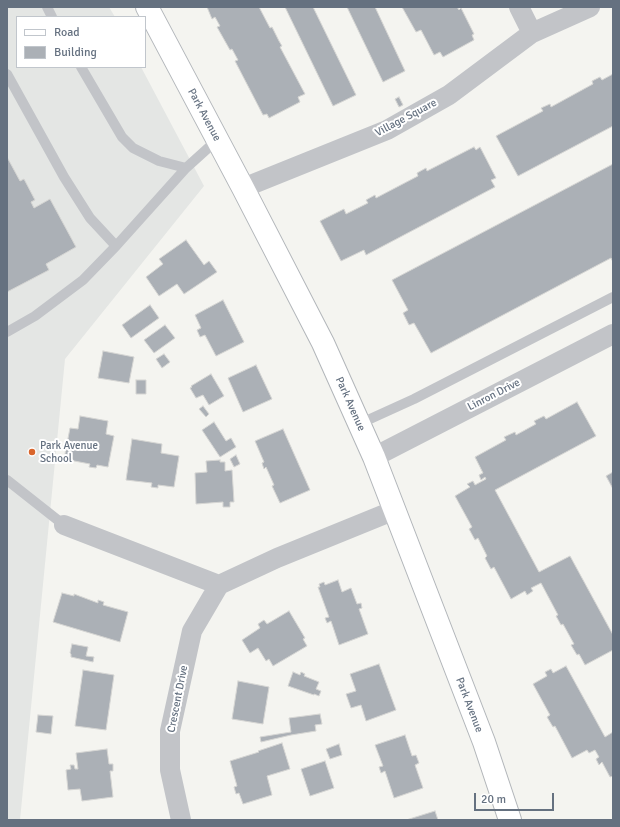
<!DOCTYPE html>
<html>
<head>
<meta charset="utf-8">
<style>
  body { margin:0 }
  #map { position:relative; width:620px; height:827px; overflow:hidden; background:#f4f4f0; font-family:Signika,sans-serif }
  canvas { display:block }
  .frame { position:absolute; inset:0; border:8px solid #657180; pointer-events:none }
  .legend { position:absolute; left:16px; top:16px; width:130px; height:52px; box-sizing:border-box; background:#fff; border:1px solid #c1c6cc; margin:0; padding:5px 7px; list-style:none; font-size:12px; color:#657180 }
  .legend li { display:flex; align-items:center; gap:8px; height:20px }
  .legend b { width:20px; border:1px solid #c1c6cc }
  .scale { position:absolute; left:474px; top:793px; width:80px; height:18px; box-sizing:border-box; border:2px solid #657180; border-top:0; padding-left:5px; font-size:12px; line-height:14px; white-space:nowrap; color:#657180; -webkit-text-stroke:3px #fff; paint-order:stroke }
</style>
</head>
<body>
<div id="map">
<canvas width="620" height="827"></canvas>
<div class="frame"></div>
<ul class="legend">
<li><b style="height:5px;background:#fff"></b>Road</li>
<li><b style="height:11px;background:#abb0b6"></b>Building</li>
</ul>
<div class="scale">20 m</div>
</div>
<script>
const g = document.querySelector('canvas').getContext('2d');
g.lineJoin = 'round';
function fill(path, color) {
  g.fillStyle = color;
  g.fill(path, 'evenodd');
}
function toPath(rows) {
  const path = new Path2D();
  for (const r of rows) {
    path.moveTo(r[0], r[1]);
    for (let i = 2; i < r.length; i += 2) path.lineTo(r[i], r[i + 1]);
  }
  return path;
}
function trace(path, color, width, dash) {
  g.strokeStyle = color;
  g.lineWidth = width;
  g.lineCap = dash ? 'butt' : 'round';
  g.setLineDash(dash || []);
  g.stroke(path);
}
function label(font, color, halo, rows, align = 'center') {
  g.font = font + ' Signika,sans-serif';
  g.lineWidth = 4;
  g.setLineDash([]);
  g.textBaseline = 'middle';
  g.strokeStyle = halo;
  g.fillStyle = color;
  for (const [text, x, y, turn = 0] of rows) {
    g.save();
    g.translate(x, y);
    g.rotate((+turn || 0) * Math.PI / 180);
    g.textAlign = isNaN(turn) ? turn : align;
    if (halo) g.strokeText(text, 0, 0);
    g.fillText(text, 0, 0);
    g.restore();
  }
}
fill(toPath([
  [7,7,109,7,115,17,17,17,17,67,141,67,204,186,65,359,20,820,7,820]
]), '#e4e6e4');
const building = toPath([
  [207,7,259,7,270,28,272,27,279,41,282,46,280,47,305,94,298,97,300,102,269,118,267,114,263,115,235,61,238,60,232,49,230,50,217,27,220,26,215,17,212,19,207,7],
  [285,7,313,7,356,95,333,106,285,7],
  [347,7,375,7,405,71,383,82,347,7],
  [402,7,457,7,459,10,461,8,474,34,472,35,474,40,443,57,440,52,434,55,421,30,416,32,402,7],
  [613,74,613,126,518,176,496,136,543,111,541,108,550,104,551,107,593,84,592,81,600,77,602,80,613,74],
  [399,97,403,105,399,107,395,99,399,97],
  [474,147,476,150,480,147,496,178,491,180,495,187,366,255,364,250,341,261,320,221,344,209,346,214,368,203,366,200,375,195,376,198,418,176,417,173,426,168,427,171,474,147],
  [7,157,20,181,24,179,35,200,31,202,34,208,50,199,76,247,46,264,49,270,7,292,7,157],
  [613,164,613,262,611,258,431,353,414,323,409,325,403,313,408,310,392,280,613,164],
  [186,240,204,265,209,261,217,272,184,294,177,284,159,296,146,277,163,264,159,259,186,240],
  [223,300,244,342,216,356,205,335,200,337,197,330,201,328,195,315,223,300],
  [150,305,159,318,131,338,122,325,150,305],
  [165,325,175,338,154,353,144,340,165,325],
  [103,351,134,357,129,383,98,378,103,351],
  [164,354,170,362,162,368,156,359,164,354],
  [256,365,272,399,243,412,228,378,256,365],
  [211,374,224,396,209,405,203,395,196,398,190,388,192,387,191,386,211,374],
  [136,380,146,380,146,394,136,394,136,380],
  [577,402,596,436,495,490,539,572,570,556,613,635,613,650,585,665,579,654,577,655,571,645,574,644,563,624,561,625,556,616,558,615,541,583,531,588,533,591,527,595,525,591,511,599,494,567,491,569,485,558,487,556,478,538,475,540,469,529,472,527,455,496,470,487,467,484,473,481,475,485,486,479,485,477,481,480,479,475,483,473,475,457,506,440,504,437,515,432,516,435,536,424,534,421,544,416,546,419,577,402],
  [203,406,209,414,206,417,199,409,203,406],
  [80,416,108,421,106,434,114,436,108,467,97,465,96,468,89,467,90,464,64,459,70,428,78,429,80,416],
  [214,422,226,441,231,438,236,447,220,457,202,430,214,422],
  [283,429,310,490,280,503,272,486,274,485,266,467,264,469,262,463,264,462,255,441,283,429],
  [132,439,162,444,161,453,179,456,174,487,158,485,158,488,151,487,152,483,126,480,132,439],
  [236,455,240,464,234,467,230,459,236,455],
  [220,460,220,462,225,462,225,471,232,470,234,502,230,502,230,507,223,507,223,502,196,504,195,473,207,472,206,461,220,460],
  [613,472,613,489,606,476,613,472],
  [338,580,342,592,351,588,357,604,361,603,362,608,359,609,368,634,339,645,331,621,327,623,325,618,329,617,318,587,320,587,319,584,324,582,325,585,338,580],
  [62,593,74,596,74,594,98,603,98,600,104,602,103,605,128,612,120,642,53,622,62,593],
  [289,611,305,638,303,639,307,646,273,666,269,659,266,661,258,648,250,653,242,640,260,628,258,624,264,620,267,624,289,611],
  [72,644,88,647,86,656,94,657,93,662,71,657,71,654,70,653,72,644],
  [379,664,396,710,366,721,361,705,351,708,346,694,356,691,350,674,379,664],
  [566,666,605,737,613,732,613,776,610,777,602,762,599,765,596,759,599,757,595,750,589,753,587,750,572,758,555,726,553,727,547,717,550,715,533,684,547,676,545,672,551,669,553,673,566,666],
  [83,670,114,675,106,730,75,726,83,670],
  [293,672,300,675,301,672,305,674,304,676,319,682,316,689,321,691,319,696,314,694,314,695,288,686,293,672],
  [238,681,269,687,263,724,232,719,238,681],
  [320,714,322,724,315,725,316,731,291,735,261,742,260,737,291,732,289,718,320,714],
  [38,715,53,716,51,734,36,732,38,715],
  [405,735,412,756,416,755,419,763,415,765,423,788,394,798,385,771,381,773,379,767,383,766,375,745,405,735],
  [282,743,290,769,267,776,272,795,243,804,239,793,236,794,234,787,237,786,230,761,259,752,258,751,282,743],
  [339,744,342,755,330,759,326,749,339,744],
  [107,749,109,764,113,764,113,771,110,771,113,797,82,801,80,789,68,790,66,770,71,769,70,765,74,765,75,769,78,769,76,753,107,749],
  [325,761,334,788,310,796,301,769,325,761],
  [435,811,438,820,406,820,435,811]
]);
fill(building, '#abb0b6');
trace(building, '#d5d5d3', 1);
const secondary = toPath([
  [147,7,243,188,323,343,374,457,484,742,510,820]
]);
trace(secondary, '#b2b6ba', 24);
trace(toPath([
  [47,7,52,17],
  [81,67,122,137,133,148,159,161,186,168],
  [7,74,64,177,90,218,116,246],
  [7,332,35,316,83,280,116,246,186,168,217,140],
  [359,424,414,399,613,297],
  [7,480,64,525]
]), '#c2c4c8', 10);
trace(toPath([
  [519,7,532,33],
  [243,188,387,130,449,95,532,33,590,7],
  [374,457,613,334],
  [64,525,219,585,277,558,395,510],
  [181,820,170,770,170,731,192,631,219,585]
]), '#c2c4c8', 20);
trace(secondary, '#fff', 22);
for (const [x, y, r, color] of [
  [32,452,4,"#d9652b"]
]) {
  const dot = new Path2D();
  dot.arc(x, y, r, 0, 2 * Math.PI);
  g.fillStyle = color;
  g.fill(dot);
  trace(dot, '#fff', 1.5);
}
label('11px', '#657180', '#fff', [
  ["Park Avenue",204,115,62],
  ["Village Square",406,118,-28],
  ["Linron Drive",494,395,-27],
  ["Park Avenue",350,404,66],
  ["Crescent Drive",178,699,-79],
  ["Park Avenue",469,705,69]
]);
label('11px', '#657180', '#fff', [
  ["Park Avenue",40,446],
  ["School",40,459]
], 'left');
</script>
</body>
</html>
